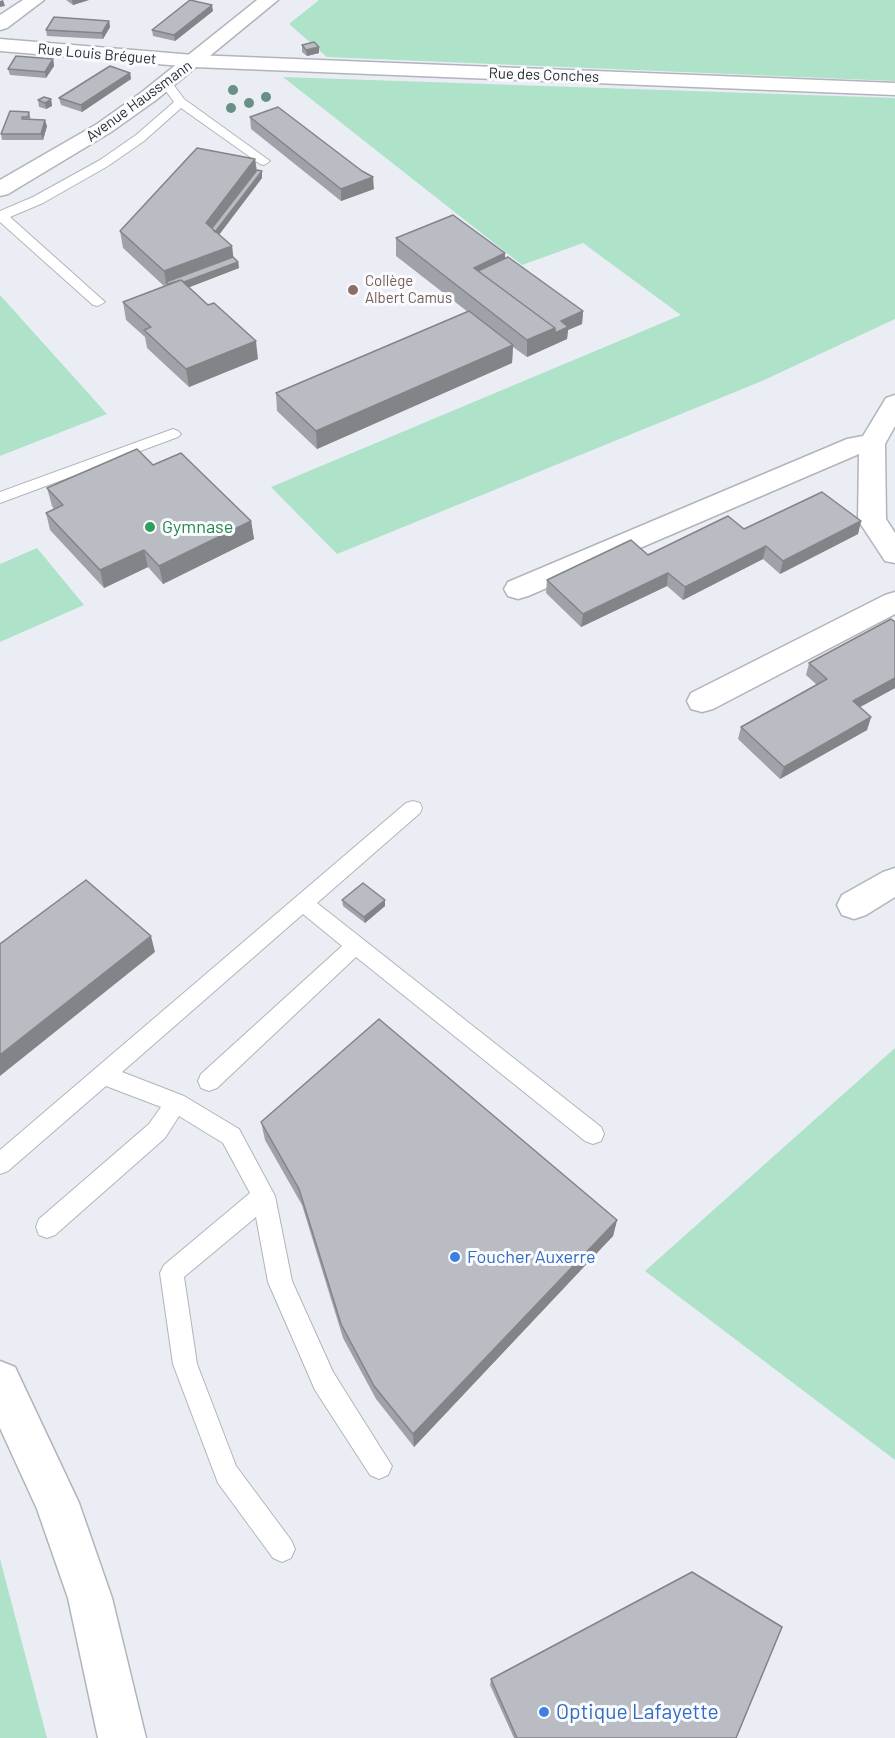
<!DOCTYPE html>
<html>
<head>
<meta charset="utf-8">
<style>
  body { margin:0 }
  canvas { display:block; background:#eaeef4 }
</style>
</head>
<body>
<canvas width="895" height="1738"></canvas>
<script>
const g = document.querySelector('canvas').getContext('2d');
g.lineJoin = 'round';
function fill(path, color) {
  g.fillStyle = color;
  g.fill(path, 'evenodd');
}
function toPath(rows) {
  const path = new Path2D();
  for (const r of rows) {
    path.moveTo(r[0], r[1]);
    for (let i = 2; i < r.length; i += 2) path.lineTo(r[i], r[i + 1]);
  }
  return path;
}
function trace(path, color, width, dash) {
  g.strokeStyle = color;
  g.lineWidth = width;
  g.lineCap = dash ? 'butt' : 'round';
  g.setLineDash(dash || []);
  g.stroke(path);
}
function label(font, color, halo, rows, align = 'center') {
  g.font = font + ' Barlow,sans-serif';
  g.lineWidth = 6;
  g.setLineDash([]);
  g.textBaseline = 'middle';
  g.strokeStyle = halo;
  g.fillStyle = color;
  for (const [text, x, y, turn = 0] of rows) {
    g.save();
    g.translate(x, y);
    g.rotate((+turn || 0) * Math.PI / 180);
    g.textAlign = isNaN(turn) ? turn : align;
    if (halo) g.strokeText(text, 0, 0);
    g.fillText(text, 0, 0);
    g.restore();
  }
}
fill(toPath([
  [319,0,895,0,895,81,327,57,289,24],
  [283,77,895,98,895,319,762,381,337,554,271,487,681,315,583,243,522,265],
  [0,295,107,414,0,456],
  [37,548,84,605,0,642,0,564],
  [895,1048,895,1460,645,1271],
  [0,1559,47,1738,0,1738]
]), '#aee2c9');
const service = toPath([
  [166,79,170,80,184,99,270,161,264,165,260,164,181,108,144,141,108,166,43,203,10,217,105,302,98,306,93,305,0,222,0,211,33,197,100,160,136,135,174,102,160,83,166,79],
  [173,429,178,431,181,434,178,437,0,503,0,492,173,429],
  [413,801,420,803,422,808,420,813,317,903,601,1127,604,1134,601,1141,593,1144,585,1141,356,957,217,1088,209,1091,201,1088,198,1081,201,1074,342,946,303,914,122,1072,184,1096,239,1129,275,1196,292,1281,333,1372,392,1466,388,1475,379,1479,370,1475,315,1390,268,1282,256,1217,184,1277,197,1364,236,1466,291,1540,295,1549,291,1558,282,1562,273,1558,218,1483,173,1364,160,1273,164,1265,250,1193,223,1143,179,1116,165,1138,55,1235,47,1238,39,1235,36,1227,39,1219,149,1124,161,1107,106,1086,8,1171,0,1174,0,1150,406,803,413,801]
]);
const minor = toPath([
  [23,0,44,0,7,28,0,30,0,15,23,0],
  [0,39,194,55,895,83,895,95,194,67,0,51,0,39],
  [895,395,895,426,885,444,886,519,895,533,895,563,885,561,858,520,859,454,528,596,518,599,508,596,504,589,508,582,847,439,863,436,886,398,895,395],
  [895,592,895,614,713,709,702,712,691,709,687,701,691,693,885,595,895,592],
  [895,868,895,897,866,915,854,919,842,915,837,905,842,895,883,872,895,868],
  [0,1361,15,1367,79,1503,112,1598,146,1738,98,1738,68,1598,37,1509,0,1428,0,1361]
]);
const tertiary = toPath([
  [257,0,278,0,156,100,111,132,8,194,0,196,0,180,97,124,142,92,257,0]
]);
trace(service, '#b1b4ba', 2);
trace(minor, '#b1b4ba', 3);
trace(tertiary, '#b1b4ba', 3);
fill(service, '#fff');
fill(minor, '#fff');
fill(tertiary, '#fff');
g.fillStyle = '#6a8f87';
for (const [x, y] of [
  [233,90],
  [266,97],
  [249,103],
  [231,108]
]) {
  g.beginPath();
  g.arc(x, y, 5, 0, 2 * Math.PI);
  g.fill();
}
fill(toPath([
  [66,0,89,0,73,5],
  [213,11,175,41,153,36,152,30],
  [109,21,110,27,103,39,47,36,46,30],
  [302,45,319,47,319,53,307,56,302,52],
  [53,59,54,66,46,78,10,75,8,69],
  [130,73,131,79,82,112,61,105,59,98],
  [51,99,52,106,46,109,39,107,38,100],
  [29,112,31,120,47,126,43,140,2,140,1,134],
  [250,117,374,189,341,201,251,129],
  [255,159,257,170,262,178,219,235,232,246,233,257,238,262,239,268,189,287,258,359,189,387,147,348,145,337,126,320,123,302,164,286,123,248,120,231],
  [396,238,505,258,583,311,582,324,568,330,567,339,527,357,513,347,512,363,317,449,277,411,276,393,468,312,396,256],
  [153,465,251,521,254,539,163,584,148,567,104,588,50,530,46,513,54,509,52,506,47,488],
  [861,521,858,534,780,574,763,559,683,600,667,586,581,627,546,593,547,580,744,529],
  [895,622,895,688,860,707,871,717,867,730,780,779,738,739,741,727,817,685,806,675,809,663],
  [342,900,385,906,365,923,343,906],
  [261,1122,617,1220,613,1236,414,1447,376,1399,343,1338,302,1205,265,1140],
  [491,1679,736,1738,514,1738,490,1685]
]), '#9fa2a8');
fill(toPath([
  [3,0,5,6,0,7,0,1],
  [72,0,89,0,73,5],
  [212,5,213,11,175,41,174,35],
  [109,21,110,27,103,39,102,33],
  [319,47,319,53,307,56,306,50],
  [53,59,54,66,46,78,45,72],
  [130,73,131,79,82,112,81,105],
  [51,99,52,106,46,109,45,103],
  [45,120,47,126,43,140,41,134],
  [255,159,257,177,211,237,206,223],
  [262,171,262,178,212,244,211,237],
  [373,177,374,189,341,201,341,189],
  [232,246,234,263,166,282,164,271],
  [505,253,505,271,484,281,474,268],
  [238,262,239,268,172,294,171,287],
  [583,311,582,324,568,330,567,339,527,357,527,340,561,321],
  [256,341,258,359,189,387,186,369],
  [513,345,512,363,317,449,316,431],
  [251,521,254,539,163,584,159,566],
  [861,521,858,534,780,574,783,561],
  [766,546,763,559,683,600,685,587],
  [144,550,148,567,104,588,100,570],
  [668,573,667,586,581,627,583,614],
  [895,678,895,688,849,713,853,701],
  [871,717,867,730,780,779,784,767],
  [385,900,385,906,365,923,364,917],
  [151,936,155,952,0,1076,0,1055],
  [617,1220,613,1236,414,1447,413,1434]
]), '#828488');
const building = toPath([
  [190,0,212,5,174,35,152,30,190,0],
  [54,17,109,21,102,33,46,30,54,17],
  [314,42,319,47,306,50,302,45,314,42],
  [16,56,53,59,45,72,8,69,16,56],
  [110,66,130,73,81,105,59,98,110,66],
  [44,97,51,99,45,103,38,100,44,97],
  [278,107,362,171,373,177,341,189,250,117,278,107],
  [10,111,29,112,28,117,22,117,22,119,45,120,41,134,1,134,10,111],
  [197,148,255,159,206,223,232,246,164,271,120,231,197,148],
  [257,170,262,171,215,232,212,228,257,170],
  [453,215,505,253,474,268,555,328,527,340,396,238,453,215],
  [233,257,238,262,184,282,181,280,168,284,166,282,233,257],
  [508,257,583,311,561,321,568,327,555,333,555,328,478,271,508,257],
  [181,280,208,305,214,303,256,341,186,369,144,330,151,327,123,302,181,280],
  [469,311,513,345,316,431,276,393,469,311],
  [137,449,153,465,181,453,251,521,159,566,144,550,100,570,46,513,63,505,47,488,137,449],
  [822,492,861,521,783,561,766,546,685,587,668,573,583,614,547,580,631,540,648,555,728,516,744,529,822,492],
  [891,619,895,622,895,678,853,701,871,717,784,767,741,727,827,679,809,663,891,619],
  [86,880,151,936,0,1055,0,944,86,880],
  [363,883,385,900,364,917,342,900,363,883],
  [379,1019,617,1220,413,1434,374,1386,341,1324,299,1189,261,1122,379,1019],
  [692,1572,782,1627,736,1738,517,1738,491,1679,692,1572]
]);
fill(building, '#b9bcc3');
trace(building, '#828488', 1.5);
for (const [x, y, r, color] of [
  [353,290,6,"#8d6e63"],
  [150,527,6,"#2e9e5b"],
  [455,1257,6,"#3f7fe0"],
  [544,1712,6,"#3f7fe0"]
]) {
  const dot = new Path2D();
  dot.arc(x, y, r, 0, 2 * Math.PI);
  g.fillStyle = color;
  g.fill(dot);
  trace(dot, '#f9fbff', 2);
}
label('15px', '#2d2e30', '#f9fbff', [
  ["Rue Louis Bréguet",97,54,5],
  ["Rue des Conches",544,75,2],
  ["Avenue Haussmann",139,101,-36]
]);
label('15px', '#785e54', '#f9fbff', [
  ["Collège",365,281],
  ["Albert Camus",365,298]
], 'left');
label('18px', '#27864d', '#f9fbff', [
  ["Gymnase",162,527]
], 'left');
label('18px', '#366cbe', '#f9fbff', [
  ["Foucher Auxerre",467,1257]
], 'left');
label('21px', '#366cbe', '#f9fbff', [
  ["Optique Lafayette",556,1712]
], 'left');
</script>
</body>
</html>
